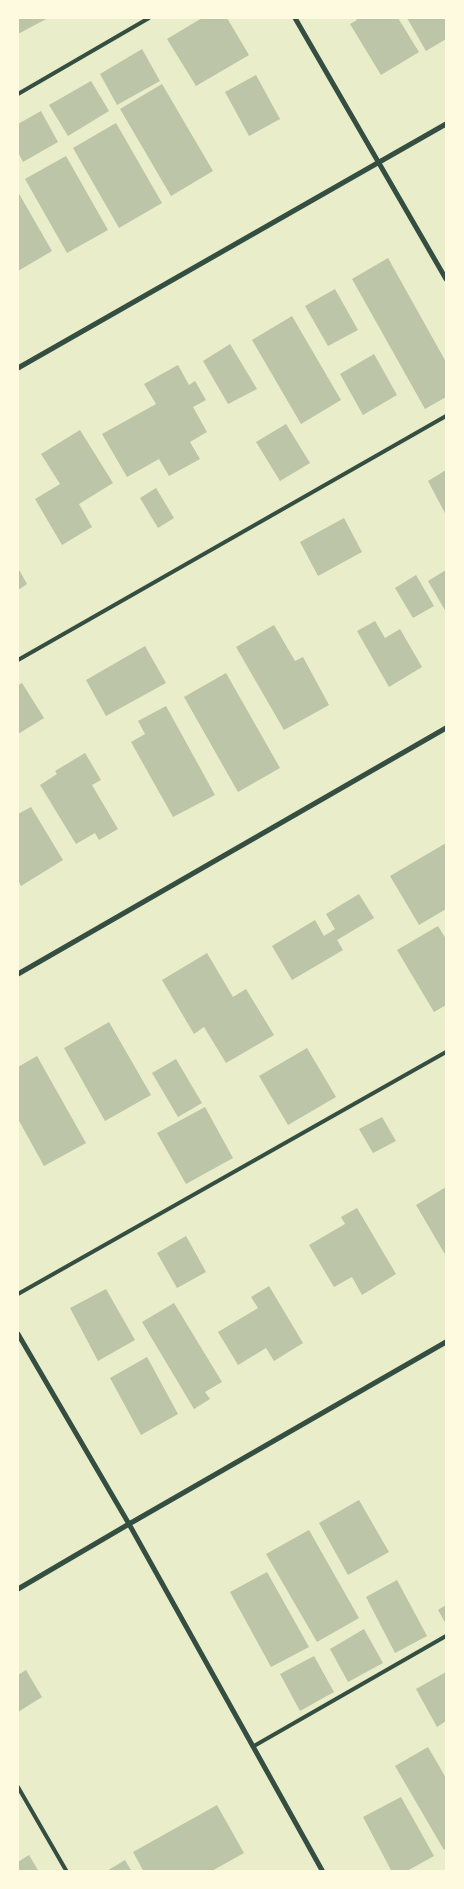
<!DOCTYPE html>
<html>
<head>
<meta charset="utf-8">
<style>
  body { margin:0 }
  #map { position:relative; width:464px; height:1889px; overflow:hidden; background:#e9edc9; font-family:Overpass,sans-serif }
  canvas { display:block }
  .frame { position:absolute; inset:0; border:19px solid #fefae0; pointer-events:none }
</style>
</head>
<body>
<div id="map">
<canvas width="464" height="1889"></canvas>
<div class="frame"></div>
</div>
<script>
const g = document.querySelector('canvas').getContext('2d');
g.lineJoin = 'round';
function fill(path, color) {
  g.fillStyle = color;
  g.fill(path, 'evenodd');
}
function toPath(rows) {
  const path = new Path2D();
  for (const r of rows) {
    path.moveTo(r[0], r[1]);
    for (let i = 2; i < r.length; i += 2) path.lineTo(r[i], r[i + 1]);
  }
  return path;
}
function trace(path, color, width, dash) {
  g.strokeStyle = color;
  g.lineWidth = width;
  g.lineCap = dash ? 'butt' : 'round';
  g.setLineDash(dash || []);
  g.stroke(path);
}
fill(toPath([
  [18,18,48,18,18,34],
  [202,18,227,18,249,55,196,86,167,39],
  [355,18,398,18,419,52,381,75,350,24,357,20],
  [407,18,446,18,446,39,426,51],
  [142,49,160,81,117,105,100,74],
  [256,75,280,119,249,136,225,92],
  [91,81,109,111,68,136,49,105],
  [162,84,213,171,171,196,120,109],
  [41,111,58,142,23,162,18,152,18,124],
  [116,123,162,203,119,228,73,148],
  [66,156,108,230,67,253,25,179],
  [18,192,52,251,18,271],
  [388,258,446,362,446,397,425,409,352,279],
  [335,289,358,330,328,346,305,306],
  [292,316,341,400,301,424,252,340],
  [230,344,257,389,228,404,203,361],
  [374,354,397,395,363,415,340,374],
  [178,365,189,385,195,381,206,400,193,407,207,432,190,442,200,459,169,476,159,459,127,477,102,434,156,404,144,384],
  [286,424,310,463,280,481,256,442],
  [80,430,113,483,79,504,92,527,62,545,35,499,60,484,41,454],
  [446,470,446,515,428,481],
  [156,488,174,518,158,528,140,498],
  [344,518,362,552,318,576,300,542],
  [18,568,27,584,18,590],
  [446,570,446,612,428,581],
  [416,575,434,606,413,618,395,588],
  [375,621,385,638,400,629,422,667,389,687,357,631],
  [274,625,295,661,303,657,329,705,284,730,236,647],
  [145,646,166,683,106,716,86,680],
  [226,673,280,768,238,792,184,697],
  [22,683,44,718,18,734,18,685],
  [166,706,215,795,173,817,131,742,145,734,138,721],
  [85,753,101,780,92,785,118,829,99,840,95,833,76,844,40,785,57,774,55,771],
  [31,807,63,860,21,886,18,880,18,814],
  [446,843,446,909,419,925,390,876],
  [359,894,374,918,337,940,343,950,292,980,272,946,315,920,324,936,335,929,326,914],
  [438,926,446,939,446,1005,434,1012,397,950],
  [207,953,233,997,246,989,274,1035,226,1063,204,1027,194,1034,162,980],
  [109,1022,151,1095,105,1121,64,1048],
  [307,1048,336,1097,288,1125,259,1076],
  [37,1056,86,1143,44,1166,18,1119,18,1067],
  [176,1059,202,1103,178,1117,152,1073],
  [205,1107,233,1158,186,1184,157,1133],
  [382,1117,396,1141,373,1153,359,1129],
  [446,1187,446,1256,416,1205],
  [357,1208,396,1274,362,1295,352,1277,334,1287,309,1245,345,1224,341,1217],
  [186,1236,206,1272,177,1288,157,1253],
  [269,1286,303,1343,274,1361,266,1348,238,1365,218,1332,258,1308,251,1297],
  [106,1289,135,1340,98,1361,70,1308],
  [174,1303,222,1382,205,1392,210,1399,194,1409,142,1322],
  [147,1357,178,1414,141,1435,110,1378],
  [359,1500,389,1552,348,1575,319,1523],
  [309,1530,359,1618,317,1642,266,1554],
  [267,1572,309,1647,271,1667,230,1592],
  [397,1580,427,1636,395,1653,366,1597],
  [446,1605,446,1624,438,1610],
  [364,1629,383,1663,348,1682,330,1649],
  [314,1656,334,1692,300,1711,280,1674],
  [26,1670,42,1697,18,1712,18,1675],
  [446,1672,446,1721,437,1727,416,1689],
  [428,1747,446,1778,446,1848,444,1850,395,1766],
  [401,1797,434,1856,405,1872,392,1872,363,1817],
  [217,1805,244,1853,210,1872,144,1872,133,1852],
  [29,1855,39,1872,18,1872,18,1862],
  [125,1860,132,1872,105,1872]
]), '#bcc5a7');
trace(toPath([
  [18,94,149,18],
  [18,660,446,416],
  [18,1294,446,1052],
  [254,1746,446,1636],
  [18,1787,67,1872]
]), '#344e41', 4);
trace(toPath([
  [295,18,446,279],
  [18,368,446,124],
  [18,974,446,728],
  [18,1334,129,1524,323,1872],
  [18,1589,129,1524,446,1342]
]), '#344e41', 5);
</script>
</body>
</html>
